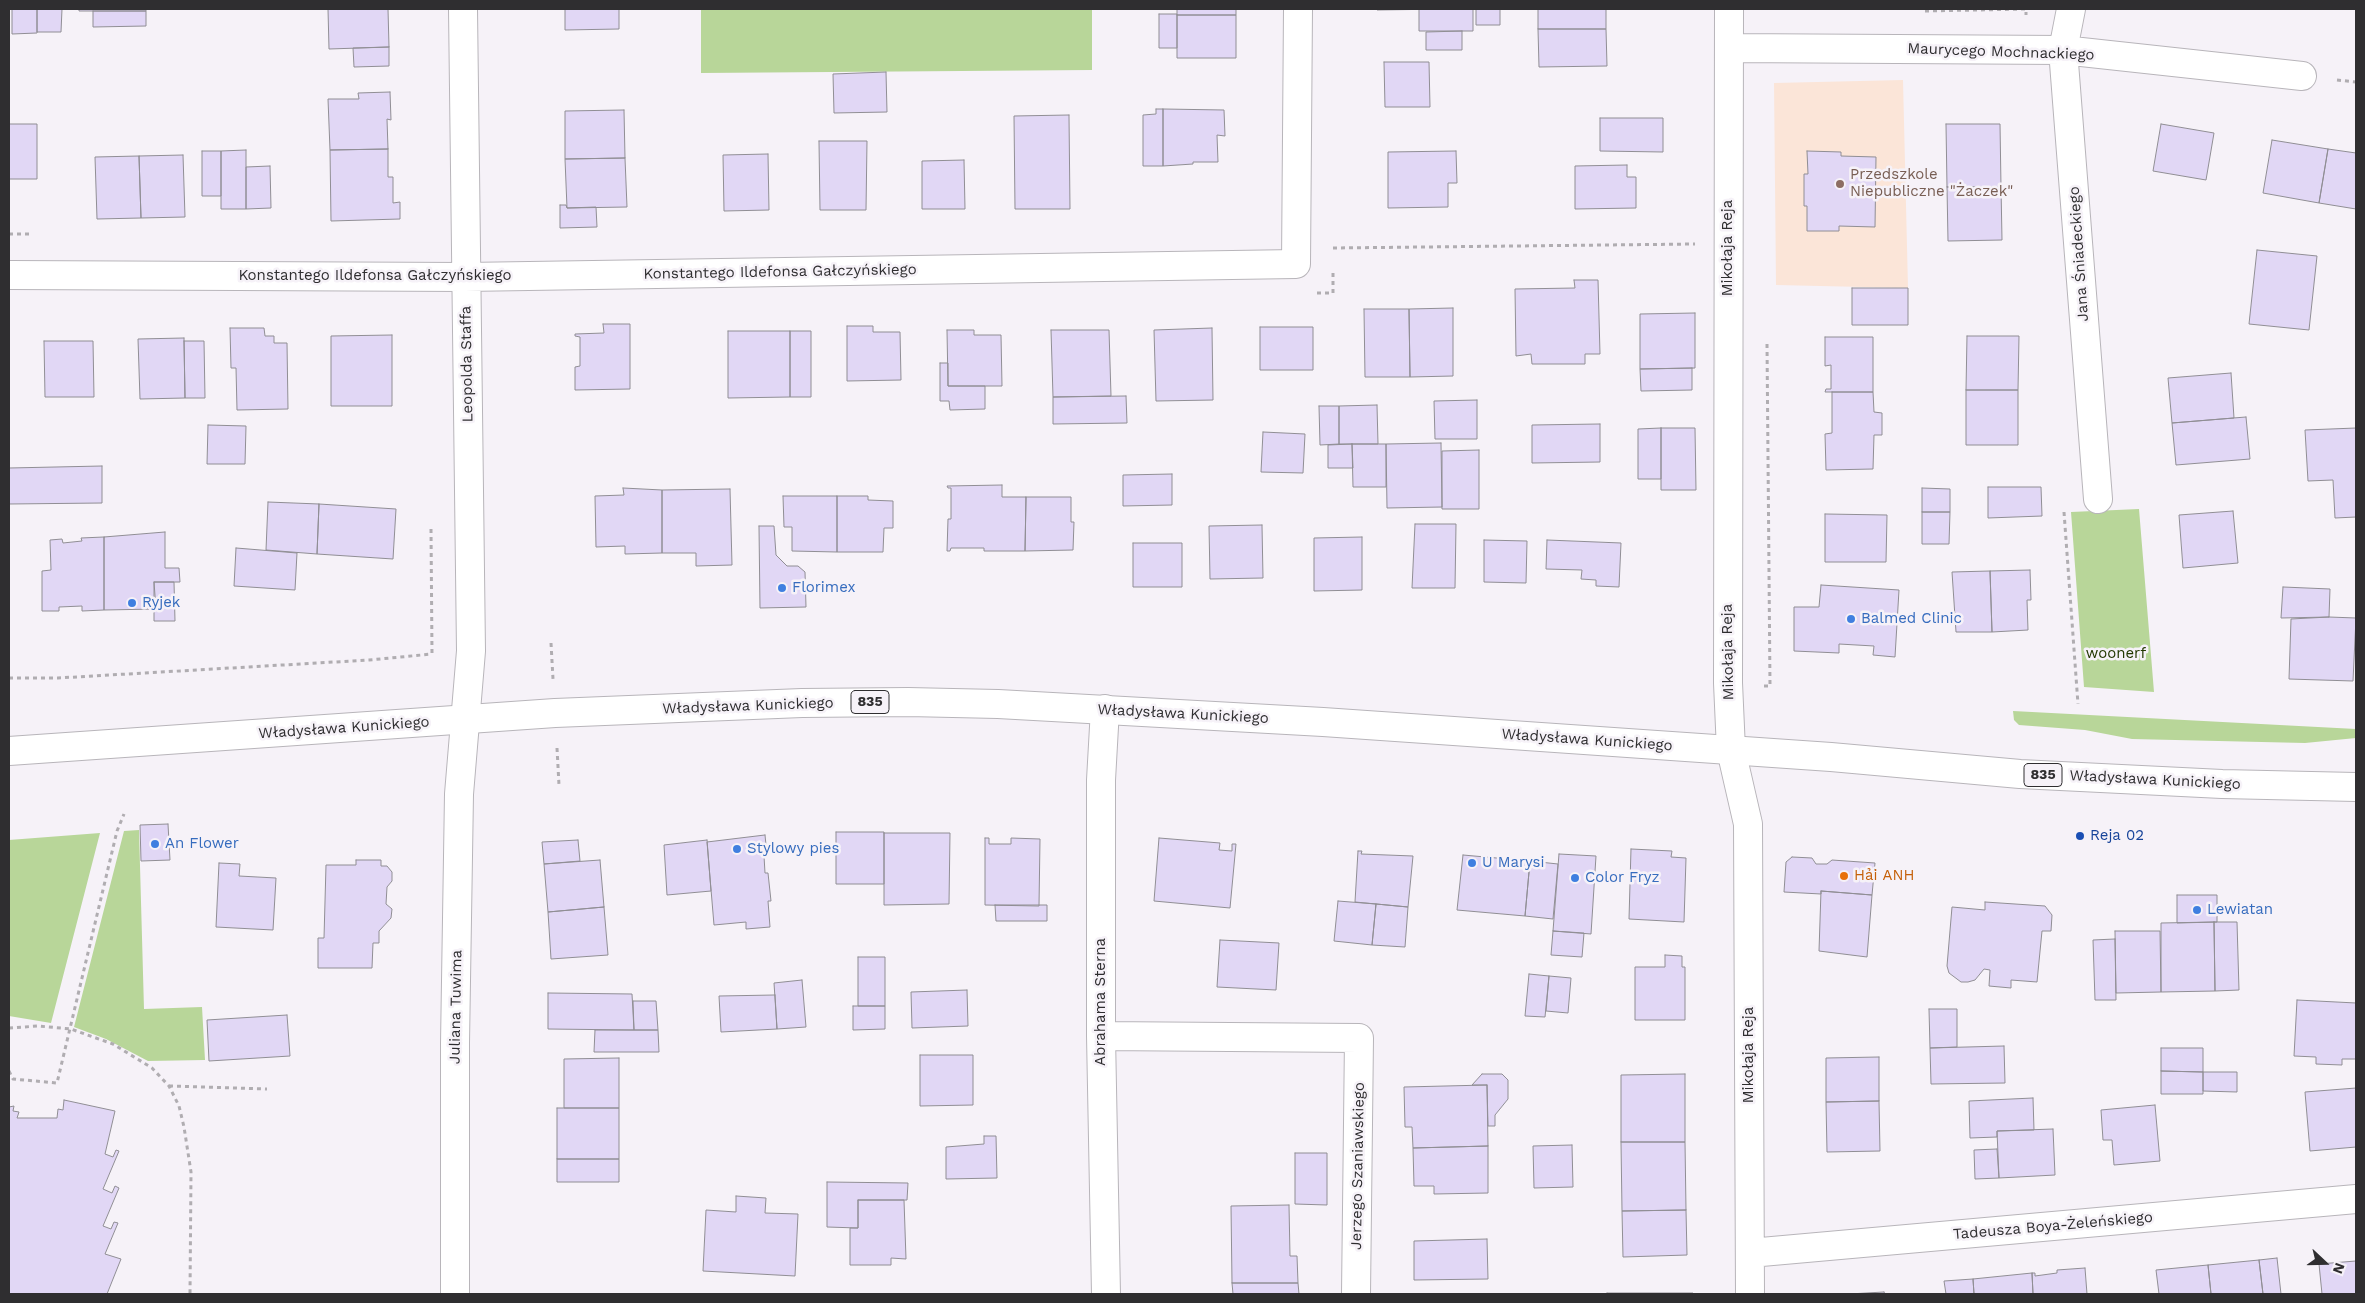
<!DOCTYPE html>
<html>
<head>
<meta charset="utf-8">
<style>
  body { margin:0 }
  #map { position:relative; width:2365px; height:1303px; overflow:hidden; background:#f6f2f8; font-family:"Work Sans",sans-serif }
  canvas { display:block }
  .frame { position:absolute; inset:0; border:10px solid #2f2e30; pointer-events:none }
  .north { position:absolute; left:2300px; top:1238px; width:50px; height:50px; -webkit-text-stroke:4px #f6f2f8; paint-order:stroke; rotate:111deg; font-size:14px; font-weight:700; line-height:20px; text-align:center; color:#2f2e30 }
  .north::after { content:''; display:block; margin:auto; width:18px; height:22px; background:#2f2e30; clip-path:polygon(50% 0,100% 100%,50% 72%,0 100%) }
</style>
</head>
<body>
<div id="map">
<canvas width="2365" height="1303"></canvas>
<div class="frame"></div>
<div class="north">N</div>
</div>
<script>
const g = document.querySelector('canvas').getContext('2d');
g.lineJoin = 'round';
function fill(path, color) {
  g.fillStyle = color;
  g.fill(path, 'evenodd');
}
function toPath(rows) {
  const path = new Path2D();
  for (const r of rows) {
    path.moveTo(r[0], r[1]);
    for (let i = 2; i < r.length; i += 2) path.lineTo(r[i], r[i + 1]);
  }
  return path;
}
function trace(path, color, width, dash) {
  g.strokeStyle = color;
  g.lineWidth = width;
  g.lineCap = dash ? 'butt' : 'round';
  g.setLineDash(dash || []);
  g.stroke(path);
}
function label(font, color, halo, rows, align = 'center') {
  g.font = font + ' "Work Sans",sans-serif';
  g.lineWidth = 5;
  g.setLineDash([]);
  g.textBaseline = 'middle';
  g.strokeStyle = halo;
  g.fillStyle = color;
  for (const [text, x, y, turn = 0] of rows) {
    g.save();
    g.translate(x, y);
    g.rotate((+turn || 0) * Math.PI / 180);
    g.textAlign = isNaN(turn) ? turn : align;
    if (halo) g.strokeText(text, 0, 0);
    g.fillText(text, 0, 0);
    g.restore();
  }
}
fill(toPath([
  [1903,80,1908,288,1776,285,1774,83]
]), '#fbe5d8');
fill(toPath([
  [701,9,1092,9,1092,70,701,73],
  [2139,509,2154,692,2084,687,2071,512],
  [2013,711,2356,729,2356,738,2305,743,2132,739,2085,730,2019,725,2014,720],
  [139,830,144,1009,202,1007,205,1060,148,1061,106,1039,74,1027,124,831],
  [100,833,51,1023,9,1016,9,840]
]), '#b8d699');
const building = toPath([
  [12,9,37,9,37,33,12,34,12,9],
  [37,9,62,9,61,32,37,32,37,9],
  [79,9,146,9,146,11,79,11,79,9],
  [328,9,388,9,389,47,329,49,328,9],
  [565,9,619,9,619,29,565,30,565,9],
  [1177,9,1236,9,1236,15,1177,15,1177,9],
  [1377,9,1447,9,1377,10,1377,9],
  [1419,9,1473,9,1473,31,1419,31,1419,9],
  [1476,9,1500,9,1500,25,1476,25,1476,9],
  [1538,9,1606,9,1606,29,1538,29,1538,9],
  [93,11,146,11,146,26,93,27,93,11],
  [1159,14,1177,14,1177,48,1159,48,1159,14],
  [1177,15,1236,15,1236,58,1177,58,1177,15],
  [1538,29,1606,29,1607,66,1539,67,1538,29],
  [1462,31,1462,50,1426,50,1426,32,1462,31],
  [389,47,389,66,354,67,353,48,389,47],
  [1384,62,1429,62,1430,107,1385,107,1384,62],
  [886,72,887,112,834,113,833,74,886,72],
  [390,92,391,120,387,119,388,149,330,150,328,99,359,99,358,93,390,92],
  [1156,109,1163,109,1163,166,1143,166,1143,115,1156,114,1156,109],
  [1163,109,1224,110,1225,136,1217,135,1218,162,1193,162,1193,164,1163,166,1163,109],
  [624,110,625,158,565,159,565,111,624,110],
  [1069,115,1070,209,1015,209,1014,116,1069,115],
  [1600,118,1663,118,1663,152,1600,151,1600,118],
  [9,124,37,124,37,179,9,179,9,124],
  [1946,124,2000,124,2001,187,1947,187,1946,124],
  [2161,124,2214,133,2206,180,2153,171,2161,124],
  [2272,140,2328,149,2319,203,2263,193,2272,140],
  [819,141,867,141,866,210,820,210,819,141],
  [388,149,388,177,393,177,393,203,400,202,400,219,331,221,330,150,388,149],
  [2328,149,2356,153,2356,209,2319,203,2328,149],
  [246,150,246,209,221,209,221,151,246,150],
  [202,151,221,151,221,196,202,196,202,151],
  [1456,151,1457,183,1448,183,1448,207,1388,208,1388,152,1456,151],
  [1807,151,1841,152,1841,156,1876,157,1875,227,1839,226,1839,231,1807,231,1807,206,1804,206,1804,174,1808,174,1807,151],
  [768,154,769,210,724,211,723,155,768,154],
  [183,155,185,217,141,218,139,156,183,155],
  [139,156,141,218,97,219,95,157,139,156],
  [625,158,627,207,567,208,565,159,625,158],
  [964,160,965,209,922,209,922,161,964,160],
  [1627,165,1627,177,1636,177,1636,208,1575,209,1575,166,1627,165],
  [270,166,271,208,246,209,246,167,270,166],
  [1947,187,2001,187,2002,240,1948,241,1947,187],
  [560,205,566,205,567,208,596,207,597,227,560,228,560,205],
  [2257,250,2317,256,2309,330,2249,324,2257,250],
  [1574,280,1598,280,1600,354,1585,354,1585,364,1532,364,1531,354,1516,356,1515,289,1575,288,1574,280],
  [1852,288,1908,288,1908,325,1852,325,1852,288],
  [1453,308,1453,376,1410,377,1409,309,1453,308],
  [1364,309,1409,309,1410,377,1365,377,1364,309],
  [1695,313,1695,368,1640,369,1640,314,1695,313],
  [603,324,630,324,630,389,575,390,575,367,580,366,580,337,575,336,575,334,604,333,603,324],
  [847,326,873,326,873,332,900,332,901,380,847,381,847,326],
  [1260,327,1313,327,1313,370,1260,370,1260,327],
  [230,328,264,328,265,336,274,336,274,343,287,343,288,409,237,410,236,368,231,368,230,328],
  [1212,328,1213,400,1156,401,1154,330,1212,328],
  [947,330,974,330,974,335,1001,335,1002,386,948,386,947,330],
  [1051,330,1109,330,1111,396,1053,397,1051,330],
  [728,331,790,331,790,397,728,398,728,331],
  [790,331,811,331,811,397,790,397,790,331],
  [392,335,392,406,331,406,331,336,392,335],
  [1967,336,2019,336,2018,390,1966,390,1967,336],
  [1825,337,1873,337,1873,392,1825,392,1826,389,1831,389,1831,365,1825,366,1825,337],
  [184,338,185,398,140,399,138,339,184,338],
  [44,341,93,341,94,397,45,397,44,341],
  [184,341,204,341,205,398,185,398,184,341],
  [940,363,948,363,948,386,985,386,985,409,950,410,949,401,940,401,940,363],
  [1692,368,1692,390,1641,391,1640,369,1692,368],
  [2231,373,2234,418,2172,423,2168,378,2231,373],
  [1966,390,2018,390,2018,445,1966,445,1966,390],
  [1832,392,1873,392,1874,412,1882,413,1882,435,1874,435,1873,469,1826,470,1825,434,1832,433,1832,392],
  [1126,396,1127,423,1053,424,1053,397,1126,396],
  [1477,400,1477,439,1435,439,1434,401,1477,400],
  [1377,405,1378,444,1339,444,1339,406,1377,405],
  [1319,406,1339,406,1339,444,1320,445,1319,406],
  [2246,417,2250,459,2176,465,2172,423,2246,417],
  [1600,424,1600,462,1532,463,1532,425,1600,424],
  [208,425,246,426,245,464,207,464,208,425],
  [1661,428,1695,428,1696,490,1661,490,1661,428],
  [1661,428,1661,479,1638,479,1638,429,1661,428],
  [2356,428,2356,517,2335,518,2333,480,2308,481,2305,430,2356,428],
  [1263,432,1305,434,1303,473,1261,472,1263,432],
  [1441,443,1442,507,1387,508,1386,444,1441,443],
  [1352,444,1353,468,1328,468,1328,445,1352,444],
  [1352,444,1386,444,1386,487,1353,487,1352,444],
  [1479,450,1479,509,1442,509,1442,451,1479,450],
  [102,466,102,503,9,504,9,468,102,466],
  [1172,474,1172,505,1123,506,1123,475,1172,474],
  [1002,485,1002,497,1026,497,1025,551,984,551,984,548,951,548,950,551,947,551,948,519,951,519,951,488,948,488,947,486,1002,485],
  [1988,487,2041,487,2042,516,1988,518,1988,487],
  [623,488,662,490,662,553,625,554,625,546,596,547,595,496,624,495,623,488],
  [1922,488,1950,489,1950,512,1922,512,1922,488],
  [730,489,732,565,696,566,696,553,662,553,662,490,730,489],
  [783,496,837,496,837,552,792,551,792,527,784,527,783,496],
  [837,496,868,496,868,500,893,501,893,528,884,528,883,552,837,552,837,496],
  [1026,497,1071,497,1071,522,1074,522,1073,550,1025,551,1026,497],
  [268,502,319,504,317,554,266,550,268,502],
  [319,504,396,509,393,559,317,554,319,504],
  [2233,511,2238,563,2183,568,2179,515,2233,511],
  [1922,512,1950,512,1949,544,1922,544,1922,512],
  [1825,514,1887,515,1886,562,1825,562,1825,514],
  [1415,524,1456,524,1455,588,1412,588,1415,524],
  [1262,525,1263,578,1210,579,1209,526,1262,525],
  [759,526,774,526,776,555,787,566,798,566,805,572,806,607,760,608,759,526],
  [165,532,165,568,179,568,180,582,154,582,156,609,104,610,104,537,165,532],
  [104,537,104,610,82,611,82,606,59,607,59,611,42,611,42,571,51,570,50,540,62,539,63,543,82,541,81,538,104,537],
  [1362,537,1362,590,1314,591,1314,538,1362,537],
  [1484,540,1527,541,1526,583,1484,582,1484,540],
  [1547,540,1621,543,1619,587,1596,586,1596,580,1581,579,1582,570,1546,569,1547,540],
  [1133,543,1182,543,1182,587,1133,587,1133,543],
  [236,548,297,553,295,590,234,586,236,548],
  [2030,570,2031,600,2027,600,2028,630,1992,632,1990,571,2030,570],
  [1990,571,1992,632,1956,632,1952,572,1990,571],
  [154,582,174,582,175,621,154,621,154,582],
  [1821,585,1899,590,1895,657,1873,655,1874,646,1839,644,1839,653,1794,651,1794,607,1819,607,1821,585],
  [2283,587,2330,589,2329,617,2281,618,2283,587],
  [2329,617,2356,618,2353,681,2289,679,2291,619,2329,617],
  [168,824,170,860,141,861,140,825,168,824],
  [836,832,884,832,884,884,836,884,836,832],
  [884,833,950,833,949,904,884,905,884,833],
  [765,835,767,855,764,856,765,873,768,873,771,901,768,901,770,927,746,929,746,922,714,925,707,842,765,835],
  [985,838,989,838,989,844,1011,844,1011,838,1040,839,1039,906,985,905,985,838],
  [1159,838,1220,843,1219,850,1232,851,1232,844,1236,844,1230,908,1154,901,1159,838],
  [578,840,580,861,544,864,542,842,578,840],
  [707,840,711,891,667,895,664,845,707,840],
  [1631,849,1672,851,1671,857,1686,858,1684,922,1629,919,1631,849],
  [1358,851,1362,851,1361,854,1413,856,1408,907,1355,902,1358,851],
  [1559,854,1596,856,1591,934,1553,931,1559,854],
  [1463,855,1530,861,1525,916,1457,910,1463,855],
  [1792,857,1812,858,1816,864,1827,864,1832,860,1875,863,1872,895,1821,891,1821,894,1784,892,1786,862,1792,857],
  [356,860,381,860,381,866,387,866,392,872,392,881,387,887,386,904,392,909,391,918,379,931,379,943,373,943,372,968,318,968,318,938,324,938,326,865,356,865,356,860],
  [600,860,604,907,548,912,544,864,600,860],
  [1530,861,1558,864,1553,919,1525,916,1530,861],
  [219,863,240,864,239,876,276,878,273,930,216,927,219,863],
  [1821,891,1872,895,1867,957,1819,951,1821,891],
  [2177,895,2217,895,2217,922,2177,923,2177,895],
  [1338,901,1376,904,1372,945,1334,941,1338,901],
  [1985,902,2045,906,2052,915,2051,931,2042,931,2037,982,2011,980,2011,988,1989,986,1990,970,1984,969,1975,980,1968,982,1961,982,1949,973,1947,966,1952,907,1985,910,1985,902],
  [1376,904,1408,907,1405,947,1372,945,1376,904],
  [995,905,1047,905,1047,921,996,921,995,905],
  [604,907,608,955,551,959,548,912,604,907],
  [2214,922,2215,991,2161,992,2161,923,2214,922],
  [2214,922,2237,922,2239,990,2215,991,2214,922],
  [1553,931,1584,933,1582,957,1551,955,1553,931],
  [2115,931,2160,931,2161,992,2116,993,2115,931],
  [2115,939,2116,1000,2095,1000,2093,940,2115,939],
  [1220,940,1279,943,1276,990,1217,987,1220,940],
  [1665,955,1682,956,1682,967,1685,967,1685,1020,1635,1020,1635,967,1665,967,1665,955],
  [858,957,885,957,885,1006,858,1006,858,957],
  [1529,974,1549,976,1545,1017,1525,1016,1529,974],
  [1549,976,1571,978,1568,1013,1546,1011,1549,976],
  [802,980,806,1027,777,1029,774,983,802,980],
  [967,990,968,1026,912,1028,911,992,967,990],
  [548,993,632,994,634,1030,548,1029,548,993],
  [775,995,777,1029,721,1032,719,996,775,995],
  [2297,1000,2356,1003,2356,1059,2342,1059,2342,1065,2316,1064,2316,1057,2294,1056,2297,1000],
  [633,1001,656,1001,658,1030,634,1030,633,1001],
  [853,1006,885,1006,885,1029,853,1030,853,1006],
  [1929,1009,1957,1009,1957,1047,1930,1048,1929,1009],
  [287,1015,290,1056,209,1061,207,1020,287,1015],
  [595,1030,658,1030,659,1052,594,1052,595,1030],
  [2004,1046,2005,1083,1931,1084,1930,1048,2004,1046],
  [2161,1048,2203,1048,2203,1072,2161,1071,2161,1048],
  [920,1055,973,1055,973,1105,920,1106,920,1055],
  [1879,1057,1879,1101,1826,1102,1826,1058,1879,1057],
  [619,1058,619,1108,564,1108,564,1059,619,1058],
  [2161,1071,2203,1072,2203,1094,2161,1094,2161,1071],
  [2203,1072,2237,1072,2237,1092,2203,1091,2203,1072],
  [1482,1074,1502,1074,1508,1080,1508,1099,1495,1115,1495,1126,1488,1126,1487,1085,1472,1085,1482,1074],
  [1685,1074,1685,1142,1621,1142,1621,1075,1685,1074],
  [1487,1085,1488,1146,1413,1148,1412,1127,1405,1127,1404,1087,1487,1085],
  [2356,1088,2356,1147,2310,1151,2305,1092,2356,1088],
  [2033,1098,2034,1130,1997,1131,1997,1137,1970,1138,1969,1101,2033,1098],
  [64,1100,115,1111,105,1154,113,1157,116,1150,119,1151,103,1189,112,1193,115,1186,119,1188,103,1226,111,1229,114,1222,118,1223,105,1254,121,1259,107,1294,9,1294,9,1107,14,1106,13,1111,19,1112,17,1118,57,1118,58,1109,63,1110,64,1100],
  [1879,1101,1880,1151,1827,1152,1826,1102,1879,1101],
  [2155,1105,2160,1161,2114,1165,2112,1140,2103,1140,2101,1110,2155,1105],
  [557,1108,619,1108,619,1159,557,1159,557,1108],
  [2053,1129,2055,1175,1999,1178,1997,1131,2053,1129],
  [984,1136,996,1136,997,1178,946,1179,946,1147,984,1144,984,1136],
  [1621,1142,1685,1142,1686,1210,1622,1211,1621,1142],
  [1572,1145,1573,1187,1534,1188,1533,1146,1572,1145],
  [1488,1146,1488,1193,1434,1194,1434,1186,1414,1186,1413,1148,1488,1146],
  [1997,1149,1999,1178,1975,1179,1974,1150,1997,1149],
  [1295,1153,1327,1153,1327,1205,1295,1204,1295,1153],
  [557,1159,619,1159,619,1182,557,1182,557,1159],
  [827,1182,908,1183,907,1200,858,1200,858,1228,827,1227,827,1182],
  [736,1196,766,1198,765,1213,798,1214,795,1276,703,1271,706,1210,736,1212,736,1196],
  [858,1200,904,1200,906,1259,891,1258,891,1265,850,1265,850,1228,858,1228,858,1200],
  [1289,1205,1290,1256,1297,1256,1298,1283,1232,1283,1231,1206,1289,1205],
  [1686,1210,1687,1255,1623,1257,1622,1211,1686,1210],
  [1487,1239,1488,1279,1414,1280,1414,1241,1487,1239],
  [2277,1258,2281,1294,2263,1294,2259,1260,2277,1258],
  [2259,1260,2263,1294,2211,1294,2208,1265,2259,1260],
  [2356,1261,2356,1294,2322,1294,2319,1264,2356,1261],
  [2208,1265,2211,1294,2159,1294,2156,1270,2208,1265],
  [2085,1268,2087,1294,2033,1294,2032,1273,2035,1273,2035,1276,2057,1273,2057,1270,2085,1268],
  [2032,1273,2033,1294,1974,1294,1973,1279,2032,1273],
  [1973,1279,1974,1294,1946,1294,1944,1281,1973,1279],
  [1232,1283,1298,1283,1299,1294,1233,1294,1232,1283],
  [1884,1292,1885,1294,1849,1294,1884,1292],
  [1607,1293,1693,1293,1693,1294,1607,1294,1607,1293]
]);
fill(building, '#e1d7f5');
trace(building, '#908e94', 1);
const minor = toPath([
  [1729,9,1728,683,1731,750,1748,824,1750,1294],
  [2071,9,2063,50,2098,499],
  [1730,48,2063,50,2302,76],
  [9,275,465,277,1296,264,1298,9],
  [1105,709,1101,780,1101,1036,1106,1294],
  [1101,1036,1359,1038,1356,1294],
  [1750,1253,2356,1199],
  [455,1294,455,1043,459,794,471,651,463,9]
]);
const primary = toPath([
  [9,751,555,713,802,703,908,702,998,704,1323,722,1831,757,2020,774,2222,784,2356,787]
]);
trace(minor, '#b8b5ba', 30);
trace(primary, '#b8b5ba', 30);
trace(toPath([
  [1925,11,2026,9,2026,15],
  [2337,80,2356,82],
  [9,234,30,234],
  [1333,248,1695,244],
  [1317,293,1333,293,1333,269],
  [2064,512,2078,704],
  [431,529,432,654],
  [551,643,553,679],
  [9,678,58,678,369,660,432,654],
  [1764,686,1770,686,1767,343],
  [557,748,559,785],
  [9,1028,38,1026,71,1029,93,1037,113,1044,152,1068,169,1086,179,1106,184,1127,191,1172,190,1294],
  [9,1071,13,1079,57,1083,117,831,124,814],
  [169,1086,267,1089]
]), '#b0adb1', 3, [4, 4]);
trace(minor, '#fff', 28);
trace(primary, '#fff', 28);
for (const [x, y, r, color] of [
  [1840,184,5,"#8d6e63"],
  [782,588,5,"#3f7fe0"],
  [132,603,5,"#3f7fe0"],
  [1851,619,5,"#3f7fe0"],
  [2080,836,5,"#1a4fb4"],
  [155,844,5,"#3f7fe0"],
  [737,849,5,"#3f7fe0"],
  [1472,863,5,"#3f7fe0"],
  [1844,876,5,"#e8710a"],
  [1575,878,5,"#3f7fe0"],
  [2197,910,5,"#3f7fe0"]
]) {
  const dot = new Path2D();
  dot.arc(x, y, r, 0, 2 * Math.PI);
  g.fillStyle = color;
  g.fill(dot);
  trace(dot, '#f6f2f8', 2);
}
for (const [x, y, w] of [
  [870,702,38],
  [2043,775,38]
]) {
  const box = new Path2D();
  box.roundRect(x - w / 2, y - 11.5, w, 23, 4);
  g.fillStyle = '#f6f2f8';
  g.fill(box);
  trace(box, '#2f2e30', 1);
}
label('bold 14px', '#2f2e30', null, [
  ["835",870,702],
  ["835",2043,775]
]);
label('15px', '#2f2e30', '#f6f2f8', [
  ["Maurycego Mochnackiego",2001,52,2],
  ["Mikołaja Reja",1728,248,-90],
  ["Jana Śniadeckiego",2079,254,-94],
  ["Konstantego Ildefonsa Gałczyńskiego",780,272,-1],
  ["Konstantego Ildefonsa Gałczyńskiego",375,276],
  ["Leopolda Staffa",467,364,-91],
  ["Mikołaja Reja",1728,652,-91],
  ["Władysława Kunickiego",748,706,-2],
  ["Władysława Kunickiego",1183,714,3],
  ["Władysława Kunickiego",344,728,-4],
  ["Władysława Kunickiego",1587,740,4],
  ["Władysława Kunickiego",2155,780,3],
  ["Abrahama Sterna",1101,1002,-90],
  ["Juliana Tuwima",456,1007,-89],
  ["Mikołaja Reja",1749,1055,-90],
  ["Jerzego Szaniawskiego",1358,1166,-89],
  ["Tadeusza Boya-Żeleńskiego",2053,1226,-5]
]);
label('15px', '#785e54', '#f6f2f8', [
  ["Przedszkole",1850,175],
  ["Niepubliczne \"Żaczek\"",1850,192]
], 'left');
label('15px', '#366cbe', '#f6f2f8', [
  ["Florimex",792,588],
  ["Ryjek",142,603],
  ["Balmed Clinic",1861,619],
  ["An Flower",165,844],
  ["Stylowy pies",747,849],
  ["U Marysi",1482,863],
  ["Color Fryz",1585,878],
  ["Lewiatan",2207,910]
], 'left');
label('15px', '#223800', '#f6f2f8', [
  ["woonerf",2116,654]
]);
label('15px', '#164399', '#f6f2f8', [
  ["Reja 02",2090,836]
], 'left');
label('15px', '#c56008', '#f6f2f8', [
  ["Hải ANH",1854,876]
], 'left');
</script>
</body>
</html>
